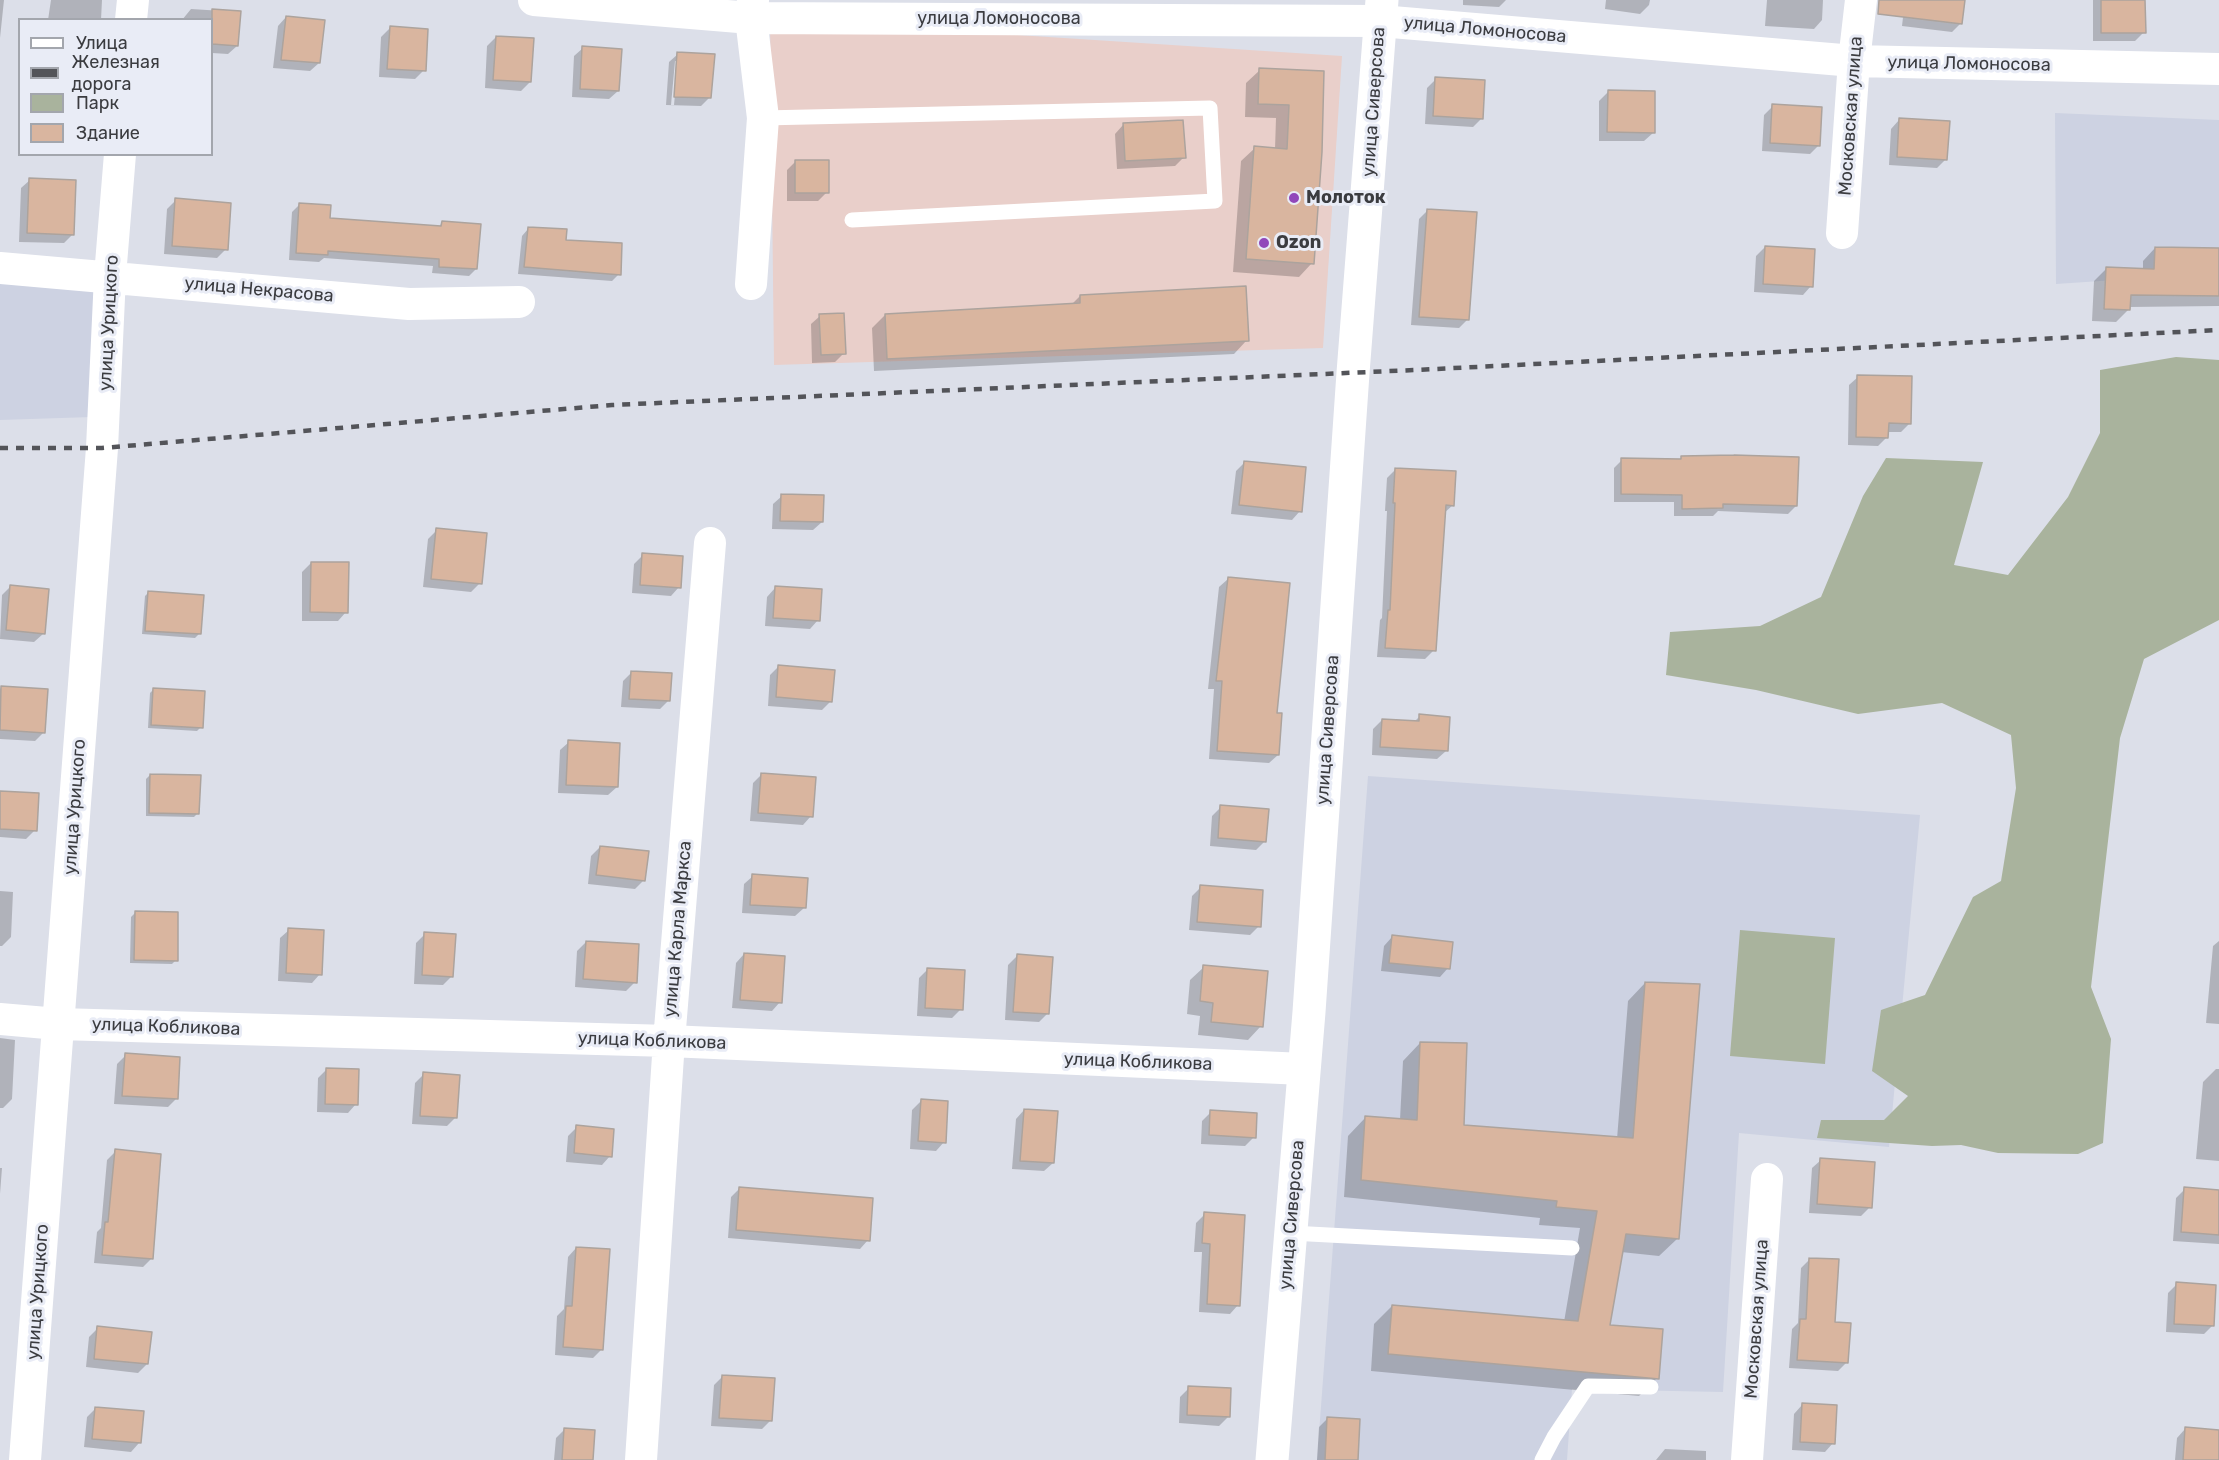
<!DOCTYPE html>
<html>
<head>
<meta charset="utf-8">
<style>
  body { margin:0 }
  #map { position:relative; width:2219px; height:1460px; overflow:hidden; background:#dcdfe9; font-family:Rubik,sans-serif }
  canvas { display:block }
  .legend { position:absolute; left:18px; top:18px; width:195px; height:138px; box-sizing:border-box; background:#e9ecf6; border:2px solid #a3a6ad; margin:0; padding:8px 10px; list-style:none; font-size:18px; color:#3b3c40 }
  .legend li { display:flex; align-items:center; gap:12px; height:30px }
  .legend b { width:30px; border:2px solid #a3a6ad }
</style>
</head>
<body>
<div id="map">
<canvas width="2219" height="1460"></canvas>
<ul class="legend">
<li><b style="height:8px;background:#fff"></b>Улица</li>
<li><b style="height:8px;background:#535459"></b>Железная дорога</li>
<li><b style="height:16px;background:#a9b39d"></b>Парк</li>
<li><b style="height:16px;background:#d9b59f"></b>Здание</li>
</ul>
</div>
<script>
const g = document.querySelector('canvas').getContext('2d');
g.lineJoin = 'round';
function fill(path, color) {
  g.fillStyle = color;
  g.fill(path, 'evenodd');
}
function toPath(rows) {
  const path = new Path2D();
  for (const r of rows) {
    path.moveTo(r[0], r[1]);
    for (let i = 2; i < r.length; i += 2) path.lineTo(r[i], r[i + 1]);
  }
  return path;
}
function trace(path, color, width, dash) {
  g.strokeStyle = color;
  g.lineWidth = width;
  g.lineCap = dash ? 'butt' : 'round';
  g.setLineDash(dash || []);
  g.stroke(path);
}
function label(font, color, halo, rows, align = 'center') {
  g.font = font + ' Rubik,sans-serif';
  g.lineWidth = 6;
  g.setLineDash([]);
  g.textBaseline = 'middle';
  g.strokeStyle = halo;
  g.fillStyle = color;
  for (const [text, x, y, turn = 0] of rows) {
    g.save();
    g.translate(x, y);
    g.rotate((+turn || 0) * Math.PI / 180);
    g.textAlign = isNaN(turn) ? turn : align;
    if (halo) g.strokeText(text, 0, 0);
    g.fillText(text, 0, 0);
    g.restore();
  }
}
fill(toPath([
  [770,19,1342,56,1323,348,774,365]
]), '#e9cfca');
fill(toPath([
  [2055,113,2219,120,2219,273,2056,284],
  [0,275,100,282,92,417,0,420],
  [1368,776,1920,815,1889,1147,1739,1133,1723,1392,1572,1389,1567,1460,1317,1460]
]), '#cdd2e2');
fill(toPath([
  [2176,357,2219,360,2219,620,2144,659,2120,738,2091,987,2111,1039,2103,1143,2078,1154,1998,1153,1961,1145,1932,1146,1817,1138,1821,1120,1884,1120,1908,1096,1872,1071,1881,1010,1925,995,1973,897,2001,881,2016,788,2011,735,1942,703,1858,714,1756,690,1666,675,1670,632,1760,626,1821,597,1863,496,1886,458,1983,462,1954,565,2008,575,2068,497,2100,433,2100,370],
  [1740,930,1835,938,1825,1064,1730,1056]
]), '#a9b39d');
fill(toPath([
  [0,0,4,0,0,38],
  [51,0,102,0,101,20,48,20],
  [1463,0,1506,0,1499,7,1463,5],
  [1606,0,1650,0,1649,5,1640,14,1605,9],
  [1767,0,1823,0,1822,20,1814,29,1765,26],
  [1905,0,1963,0,1961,23,1952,32,1902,26],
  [2093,0,2144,0,2144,32,2135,41,2093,41],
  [191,9,239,12,237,46,228,54,212,53,212,20,182,20],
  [286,17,319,63,310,71,273,68,278,26],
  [390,28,424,70,415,79,379,77,381,37],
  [496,37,530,82,521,91,485,88,487,46],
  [583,48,618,91,609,99,572,97,574,56],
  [678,54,710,97,701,106,666,105,669,62],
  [675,61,678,61,674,105,671,105],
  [1260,70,1323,72,1312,263,1299,277,1233,272,1241,161,1255,148,1275,149,1276,118,1245,117,1246,83],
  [1436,79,1482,118,1473,127,1425,124,1427,88],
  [1608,92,1653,133,1644,141,1599,141,1599,101],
  [1773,106,1819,145,1810,154,1762,151,1764,115],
  [1899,120,1946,159,1937,168,1889,165,1891,129],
  [1123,125,1184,157,1175,166,1117,169,1115,134],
  [796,161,827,192,818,201,787,201,787,170],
  [30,180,73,234,64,243,19,242,21,188],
  [176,200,226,249,217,258,164,254,167,209],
  [299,205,329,219,438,228,442,223,476,269,469,276,432,273,433,266,324,258,319,262,289,260,292,212],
  [1427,211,1468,319,1459,328,1411,325,1419,219],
  [528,229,564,242,619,274,612,281,518,274,522,236],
  [1765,247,1811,286,1803,295,1754,292,1756,256],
  [2155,248,2219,249,2219,306,2129,307,2129,309,2116,322,2092,321,2094,281,2106,269,2143,270,2143,261],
  [1080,296,1247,340,1234,354,874,371,872,328,885,315,1071,305],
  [820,316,844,353,835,362,812,363,811,324],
  [1858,377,1910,423,1901,432,1887,432,1887,437,1878,446,1848,445,1849,385],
  [1682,457,1796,506,1788,514,1718,511,1713,516,1674,516,1674,502,1614,502,1614,468,1622,460,1679,460],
  [1245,462,1300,511,1292,520,1231,514,1236,471],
  [1395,470,1453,505,1443,514,1434,650,1425,659,1377,657,1380,620,1382,618,1387,511,1385,511,1387,478],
  [782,496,822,522,813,530,772,529,773,504],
  [437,530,480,583,471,592,423,587,428,539],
  [643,555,679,587,671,596,632,593,634,564],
  [311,563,346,612,338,621,302,621,302,572],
  [1228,579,1275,714,1278,755,1269,763,1209,759,1214,689,1208,689,1219,587],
  [10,587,43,634,34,642,0,639,2,595],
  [775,588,818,620,810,629,765,626,767,597],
  [149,592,199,634,195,638,142,634,145,596],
  [779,666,830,702,822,710,768,706,770,675],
  [632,672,669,700,660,709,621,707,623,681],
  [2,687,44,732,35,741,0,739,0,689],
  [154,689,201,727,197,731,148,728,150,693],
  [1420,716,1446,751,1437,759,1372,755,1373,729,1382,720,1413,723],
  [569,742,617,787,608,795,558,793,560,750],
  [762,774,811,816,803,825,750,821,753,783],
  [150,775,198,813,194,817,146,816,146,779],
  [0,792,35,830,26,839,0,837],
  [1221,807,1265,841,1256,850,1210,846,1212,816],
  [600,847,643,881,635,889,588,884,591,856],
  [753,876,804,908,795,916,742,913,744,884],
  [1201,887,1259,926,1250,935,1189,930,1192,896],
  [0,891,13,892,11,937,2,946,0,946],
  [135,913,176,960,172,964,130,963,131,917],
  [289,930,320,974,312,983,278,981,280,938],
  [425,934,451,977,443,985,414,984,416,943],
  [1392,937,1448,968,1440,977,1381,971,1384,946],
  [2219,941,2219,1024,2206,1023,2213,946],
  [586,942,635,982,626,991,575,987,577,951],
  [744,954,780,1002,772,1011,732,1008,736,963],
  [1017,956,1048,1013,1039,1022,1005,1020,1008,965],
  [1204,967,1261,1026,1248,1040,1198,1035,1200,1016,1187,1014,1190,980],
  [928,969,961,1009,952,1018,917,1016,919,978],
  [1645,983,1677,1239,1659,1256,1621,1252,1608,1326,1657,1378,1639,1396,1371,1371,1374,1324,1392,1306,1564,1322,1580,1228,1539,1225,1540,1218,1344,1197,1348,1136,1365,1118,1400,1120,1403,1061,1420,1043,1462,1127,1617,1139,1628,1001],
  [0,1038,15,1040,12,1099,3,1108,0,1108],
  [126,1055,176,1099,168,1107,114,1104,117,1064],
  [327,1069,356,1104,348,1113,317,1112,318,1078],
  [2216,1069,2219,1069,2219,1161,2196,1159,2203,1082],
  [424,1074,455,1118,447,1126,412,1124,415,1083],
  [921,1101,944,1142,936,1151,910,1149,912,1110],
  [1024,1110,1053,1163,1044,1171,1012,1169,1016,1119],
  [1211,1112,1254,1137,1245,1146,1201,1144,1202,1121],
  [577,1127,610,1156,602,1165,566,1162,568,1136],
  [116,1151,152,1258,143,1267,94,1263,97,1232,101,1228,107,1160],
  [1821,1160,1870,1207,1861,1216,1809,1213,1812,1168],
  [0,1168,2,1168,0,1194],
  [740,1188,868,1240,860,1249,728,1238,731,1197],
  [2185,1189,2219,1191,2219,1244,2173,1241,2176,1198],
  [1205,1214,1238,1305,1230,1314,1199,1312,1202,1252,1194,1252,1196,1223],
  [576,1248,602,1349,593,1358,555,1355,557,1316,564,1309,568,1257],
  [1810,1259,1847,1362,1838,1371,1789,1368,1792,1329,1798,1323,1801,1268],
  [2177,1284,2213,1325,2204,1334,2166,1332,2168,1293],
  [98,1328,147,1364,138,1373,86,1367,89,1337],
  [723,1376,771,1420,762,1429,711,1426,714,1385],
  [1189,1388,1228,1417,1219,1426,1179,1423,1180,1397],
  [1802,1405,1833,1443,1825,1452,1792,1450,1794,1414],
  [96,1408,139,1443,131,1452,84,1447,87,1417],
  [1328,1418,1356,1460,1317,1460,1319,1427],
  [2185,1429,2219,1431,2219,1460,2175,1460,2177,1438],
  [564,1430,591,1460,554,1460,556,1438],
  [1665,1449,1706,1451,1706,1460,1656,1460]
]), '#0003');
const building = toPath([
  [1879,0,1965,0,1962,24,1878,14,1879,0],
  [2101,0,2145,0,2146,33,2101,33,2101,0],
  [212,9,241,11,238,46,212,44,212,9],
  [286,16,325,20,320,63,281,60,286,16],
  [390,26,428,29,426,71,387,69,390,26],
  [496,36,534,38,531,82,493,80,496,36],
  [582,46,622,49,619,91,580,89,582,46],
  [677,52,715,54,711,98,674,97,677,52],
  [1259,68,1324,71,1322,152,1314,264,1246,259,1254,146,1287,149,1289,105,1258,104,1259,68],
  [1435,77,1485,80,1483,119,1433,116,1435,77],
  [1608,90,1655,91,1655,133,1607,132,1608,90],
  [1772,104,1822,107,1820,146,1770,143,1772,104],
  [1899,118,1950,121,1947,160,1897,157,1899,118],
  [1183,120,1186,158,1125,161,1123,123,1183,120],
  [795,160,829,160,829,193,795,193,795,160],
  [29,178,76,180,74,235,27,233,29,178],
  [175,198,231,203,228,250,172,246,175,198],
  [299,203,331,205,330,218,441,226,442,221,481,224,477,269,439,267,439,259,328,251,328,255,296,253,299,203],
  [1427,209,1477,212,1469,320,1419,317,1427,209],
  [528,227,567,229,566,240,622,243,621,275,524,267,528,227],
  [1765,246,1815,249,1813,287,1763,284,1765,246],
  [2155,247,2219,248,2219,296,2131,295,2130,310,2104,309,2106,267,2154,269,2155,247],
  [1246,286,1249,341,887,359,885,314,1080,303,1080,295,1246,286],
  [844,313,846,354,821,355,819,314,844,313],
  [1857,375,1912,376,1911,424,1889,423,1888,438,1856,437,1857,375],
  [1734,455,1799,457,1797,506,1723,504,1723,508,1682,509,1682,495,1621,494,1621,458,1681,459,1681,456,1734,455],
  [1244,461,1306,467,1302,512,1239,505,1244,461],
  [1395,468,1456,471,1454,506,1446,505,1436,651,1385,648,1388,610,1390,610,1395,503,1393,503,1395,468],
  [781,494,824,495,823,522,780,521,781,494],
  [436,528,487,533,482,584,431,579,436,528],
  [642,553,683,556,681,588,640,585,642,553],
  [311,562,349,562,348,613,310,612,311,562],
  [1228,577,1290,583,1277,713,1282,713,1279,755,1217,751,1222,681,1216,681,1228,577],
  [10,585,49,589,45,634,6,630,10,585],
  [775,586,822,589,820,621,773,618,775,586],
  [148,591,204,595,201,634,145,631,148,591],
  [778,665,835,670,832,702,776,697,778,665],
  [631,671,672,673,670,701,629,699,631,671],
  [1,686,48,689,45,733,0,730,1,686],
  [153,688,205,691,203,728,151,725,153,688],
  [1419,714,1450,717,1448,751,1380,747,1382,719,1419,721,1419,714],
  [568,740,620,743,618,787,566,785,568,740],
  [761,773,816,777,813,817,758,813,761,773],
  [150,774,201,775,199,814,149,813,150,774],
  [0,791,39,793,37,831,0,829,0,791],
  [1220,805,1269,809,1266,842,1218,838,1220,805],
  [600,846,649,851,645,881,596,875,600,846],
  [752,874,808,878,806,908,750,905,752,874],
  [1200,885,1263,890,1261,927,1197,922,1200,885],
  [135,911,178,912,178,961,134,960,135,911],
  [288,928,324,930,322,975,286,973,288,928],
  [424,932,456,934,453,977,422,975,424,932],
  [1392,935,1453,942,1450,969,1389,963,1392,935],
  [586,941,639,944,637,983,583,979,586,941],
  [744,953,785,956,782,1003,740,1000,744,953],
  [1017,954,1053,957,1049,1014,1013,1012,1017,954],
  [1203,965,1268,971,1263,1027,1211,1022,1213,1003,1200,1001,1203,965],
  [927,968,965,970,963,1010,925,1008,927,968],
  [1645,982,1700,984,1679,1239,1626,1234,1610,1325,1663,1329,1659,1379,1388,1354,1392,1305,1578,1321,1597,1211,1556,1207,1557,1201,1361,1180,1365,1116,1417,1120,1420,1042,1467,1043,1464,1125,1633,1138,1645,982],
  [125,1053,180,1057,178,1099,122,1096,125,1053],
  [326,1068,359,1069,358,1105,325,1104,326,1068],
  [423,1072,460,1075,457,1118,420,1116,423,1072],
  [921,1099,948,1101,946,1143,918,1141,921,1099],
  [1024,1109,1058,1111,1054,1163,1020,1161,1024,1109],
  [1210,1110,1257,1113,1256,1138,1209,1135,1210,1110],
  [576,1125,614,1129,612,1157,574,1153,576,1125],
  [115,1149,161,1154,153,1259,102,1255,105,1222,108,1222,115,1149],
  [1820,1158,1875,1162,1872,1208,1817,1204,1820,1158],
  [739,1187,873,1198,870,1241,736,1230,739,1187],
  [2184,1187,2219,1190,2219,1235,2181,1232,2184,1187],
  [1204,1212,1245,1215,1240,1306,1207,1304,1210,1244,1202,1243,1204,1212],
  [576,1247,610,1249,603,1350,563,1347,566,1306,572,1306,576,1247],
  [1809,1258,1839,1259,1835,1322,1851,1323,1848,1363,1797,1360,1800,1319,1806,1319,1809,1258],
  [2176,1282,2216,1285,2214,1326,2174,1324,2176,1282],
  [97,1326,152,1332,148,1364,94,1359,97,1326],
  [722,1375,775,1378,772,1421,719,1418,722,1375],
  [1188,1386,1231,1388,1230,1417,1187,1415,1188,1386],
  [1802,1403,1837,1405,1835,1444,1800,1442,1802,1403],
  [95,1407,144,1411,141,1443,92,1439,95,1407],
  [1327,1417,1360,1419,1358,1460,1325,1460,1327,1417],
  [2185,1427,2219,1430,2219,1460,2183,1460,2185,1427],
  [564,1428,595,1430,593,1460,562,1460,564,1428]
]);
fill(building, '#d9b59f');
trace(building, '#aca39d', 1.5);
trace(toPath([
  [763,118,1210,108,1215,201,852,220],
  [1291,1233,1572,1248],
  [1542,1460,1554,1437,1588,1386,1651,1387]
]), '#fff', 15);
trace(toPath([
  [534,0,751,18,1380,21,1854,61,2219,69],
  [131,20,133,0],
  [1842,233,1854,61,1861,0],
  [0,268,409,304,519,302],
  [751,284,763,118,751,18,753,0],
  [0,1019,58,1024,669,1041,1304,1069],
  [25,1460,102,448,110,276,120,154],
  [641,1460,669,1041,710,543],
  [1747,1460,1767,1179]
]), '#fff', 32);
trace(toPath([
  [1272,1460,1309,1012,1353,373,1382,0]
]), '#fff', 33);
trace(toPath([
  [0,448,102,448,612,405,1415,370,2219,330]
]), '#535459', 4.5, [8, 8]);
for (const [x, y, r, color] of [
  [1294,198,6,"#9147ba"],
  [1264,243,6,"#9147ba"]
]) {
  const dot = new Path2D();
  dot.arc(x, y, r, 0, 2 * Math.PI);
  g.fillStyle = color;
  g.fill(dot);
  trace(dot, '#e9ecf6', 2);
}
label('18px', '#3b3c40', '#e9ecf6', [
  ["улица Ломоносова",999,19],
  ["улица Ломоносова",1485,30,5],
  ["улица Ломоносова",1969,64,1],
  ["улица Сиверсова",1374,102,-86],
  ["Московская улица",1851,116,-86],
  ["улица Некрасова",259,290,5],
  ["улица Урицкого",109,323,-87],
  ["улица Сиверсова",1328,730,-86],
  ["улица Урицкого",75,807,-86],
  ["улица Карла Маркса",678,929,-85],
  ["улица Кобликова",166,1027,2],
  ["улица Кобликова",652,1041,2],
  ["улица Кобликова",1138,1062,2],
  ["улица Сиверсова",1292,1215,-85],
  ["улица Урицкого",38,1292,-86],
  ["Московская улица",1757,1319,-86]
]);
label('bold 18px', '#3b3c40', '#e9ecf6', [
  ["Молоток",1306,198],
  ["Ozon",1276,243]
], 'left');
</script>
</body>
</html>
